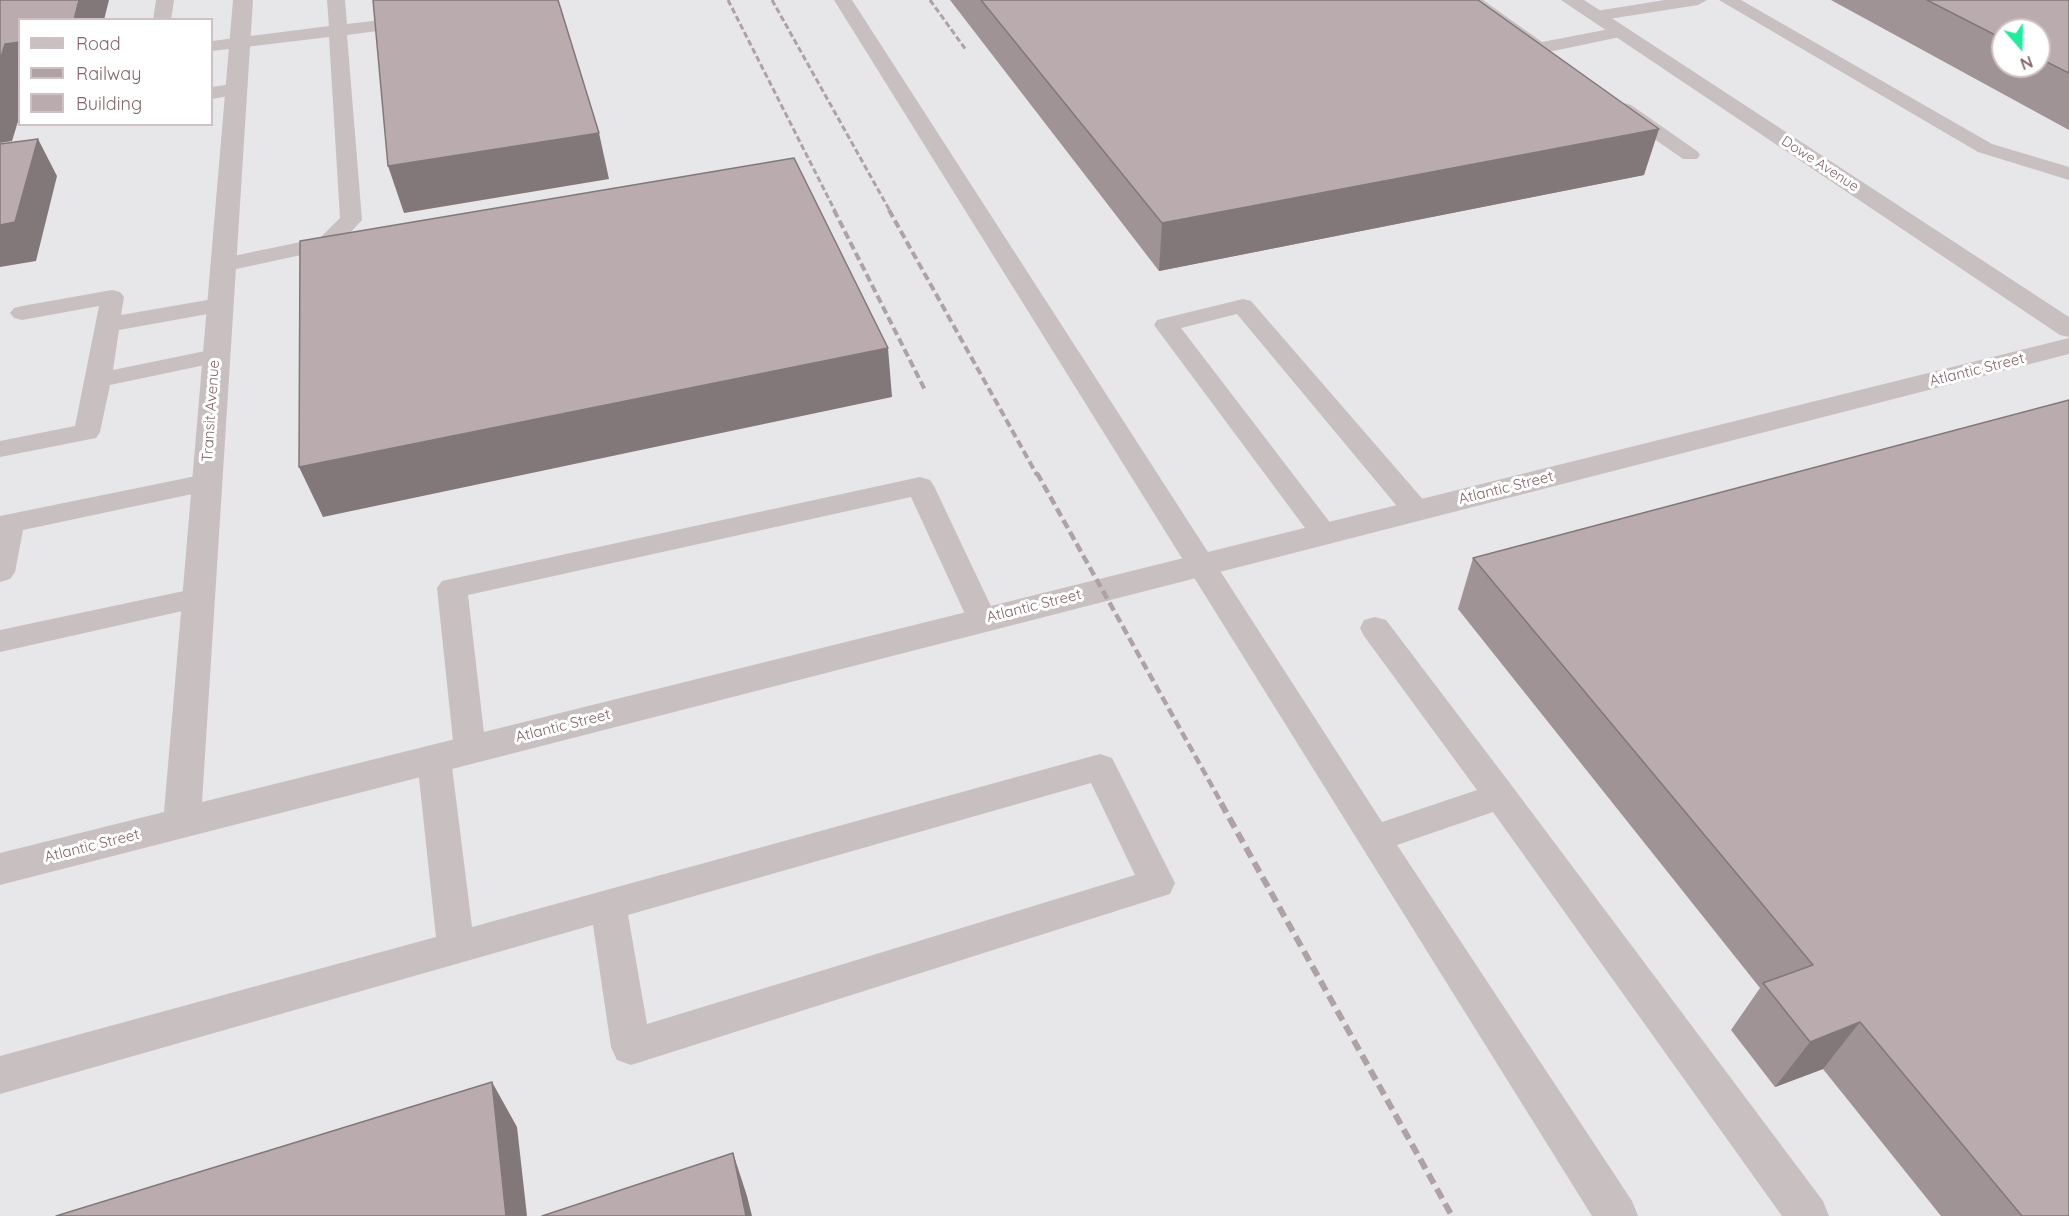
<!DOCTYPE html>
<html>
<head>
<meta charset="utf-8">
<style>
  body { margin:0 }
  #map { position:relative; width:2069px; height:1216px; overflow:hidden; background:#f3f6f7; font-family:Quicksand,sans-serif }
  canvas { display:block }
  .legend { position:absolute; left:18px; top:18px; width:195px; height:108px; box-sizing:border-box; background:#fff; border:2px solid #cfc1c3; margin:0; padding:8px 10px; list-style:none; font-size:18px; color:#86646a }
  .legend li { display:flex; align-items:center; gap:12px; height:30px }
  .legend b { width:30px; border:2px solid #cfc1c3 }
  .north { position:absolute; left:1991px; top:18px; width:60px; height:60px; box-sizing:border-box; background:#fff; border:2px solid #cfc1c3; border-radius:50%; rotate:160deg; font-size:16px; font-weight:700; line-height:24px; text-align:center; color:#86646a }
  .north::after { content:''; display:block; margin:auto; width:21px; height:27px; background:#1ded9c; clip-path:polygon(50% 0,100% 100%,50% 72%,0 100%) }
</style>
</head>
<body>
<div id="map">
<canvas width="2069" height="1216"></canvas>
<ul class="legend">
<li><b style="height:8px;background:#c8bfc1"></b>Road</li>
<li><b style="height:8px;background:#afa2a4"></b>Railway</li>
<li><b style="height:16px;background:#baabae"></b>Building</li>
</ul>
<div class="north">N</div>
</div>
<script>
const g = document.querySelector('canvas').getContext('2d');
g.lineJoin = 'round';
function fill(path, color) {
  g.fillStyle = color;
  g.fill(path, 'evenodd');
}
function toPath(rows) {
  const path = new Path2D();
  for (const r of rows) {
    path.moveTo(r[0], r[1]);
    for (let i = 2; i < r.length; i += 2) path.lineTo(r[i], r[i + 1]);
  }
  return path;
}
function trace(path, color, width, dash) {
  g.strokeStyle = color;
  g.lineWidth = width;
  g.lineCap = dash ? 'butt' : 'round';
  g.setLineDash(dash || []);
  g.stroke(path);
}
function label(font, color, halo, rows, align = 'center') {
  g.font = font + ' Quicksand,sans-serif';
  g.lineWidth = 6;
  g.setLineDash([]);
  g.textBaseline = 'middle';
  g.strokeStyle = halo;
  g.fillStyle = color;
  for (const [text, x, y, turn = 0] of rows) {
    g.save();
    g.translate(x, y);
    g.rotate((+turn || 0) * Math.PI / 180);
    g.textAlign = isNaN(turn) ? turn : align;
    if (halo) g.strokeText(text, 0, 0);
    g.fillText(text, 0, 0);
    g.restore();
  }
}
fill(toPath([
  [0,0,2069,0,2069,1216,0,1216],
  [20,20,212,20,212,124,20,124],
  [2003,30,2039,30,2039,66,2003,66]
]), '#e7e6e8');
fill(toPath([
  [156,0,174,0,171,20,153,20,156,0],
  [327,0,345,0,347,24,416,16,425,21,416,26,347,35,362,220,348,235,351,240,348,245,222,272,214,270,211,265,214,260,320,238,340,218,329,37,212,51,212,41,329,26,327,0],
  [834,0,852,0,1382,822,1477,790,1364,636,1360,628,1364,620,1375,617,1386,620,1512,786,1823,1201,1829,1216,1782,1216,1493,812,1397,845,1632,1201,1638,1216,1592,1216,834,0],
  [1463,0,1483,0,1542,42,1620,27,1629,32,1620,37,1539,54,1533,52,1463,0],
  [1665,0,1707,0,1698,5,1596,21,1587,16,1596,11,1665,0],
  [1719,0,1741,0,1992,144,2069,167,2069,180,1978,152,1719,0],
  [237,83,244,85,247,89,244,93,212,99,212,87,237,83],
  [1624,103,1631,105,1697,151,1700,155,1697,159,1683,159,1617,113,1614,109,1617,105,1624,103],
  [112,290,120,292,124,297,121,315,219,298,227,300,231,305,227,310,219,312,119,330,113,370,215,349,224,351,227,356,224,361,110,385,100,432,96,438,0,457,0,441,75,426,99,306,22,320,14,318,10,313,14,308,22,306,112,290],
  [1243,299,1251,301,1426,503,1430,510,1426,517,1416,519,1406,517,1237,314,1181,328,1338,533,1334,540,1324,543,1314,540,1154,325,1157,320,1243,299],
  [206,474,216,477,220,483,216,489,23,530,15,572,10,579,0,582,0,516,206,474],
  [920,477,930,480,934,486,997,619,993,627,982,630,971,627,911,497,468,595,486,750,482,759,470,763,458,759,454,750,437,588,442,581,920,477],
  [198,588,209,591,213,598,209,605,0,652,0,630,198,588],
  [434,746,446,750,451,759,472,927,1100,754,1112,758,1175,883,1170,894,1157,898,631,1065,617,1060,611,1047,593,925,0,1094,0,1056,436,937,417,759,422,750,434,746],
  [1091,783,1135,875,647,1024,628,915,1091,783]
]), '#c8bfc1');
fill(toPath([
  [233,0,253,0,202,802,2069,338,2069,354,0,885,0,853,164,812,233,0],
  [1561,0,1584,0,2069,317,2069,337,2060,335,1561,0]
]), '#c8bfc1');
trace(toPath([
  [728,0,835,211],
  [772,0,890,211],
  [930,0,966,50]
]), '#afa2a4', 3, [6, 3]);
trace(toPath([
  [834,210,926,392],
  [889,210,1037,475]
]), '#afa2a4', 4, [8, 4]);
trace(toPath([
  [1037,473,1222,804]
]), '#afa2a4', 4.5, [9, 4.5]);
trace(toPath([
  [1221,803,1452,1216]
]), '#afa2a4', 6, [11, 6]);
fill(toPath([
  [950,0,1478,0,1644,175,1159,271],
  [1831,0,2069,0,2069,130],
  [2003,30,2039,30,2039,66,2003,66],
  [1473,558,2069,1216,1941,1216,1823,1069,1775,1087,1731,1030,1760,988,1458,609]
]), '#a09396');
fill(toPath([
  [79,0,109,0,104,20,74,20],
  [20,42,20,115,12,141,0,143,0,60,5,44],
  [1659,129,1644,175,1159,271,1162,223],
  [599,133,609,179,404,213,388,166],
  [38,139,57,176,36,261,0,267,0,225],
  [888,348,892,397,323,517,299,467],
  [1860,1022,1823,1069,1775,1087,1810,1042],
  [492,1082,517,1127,527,1216,506,1216],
  [733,1153,747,1196,752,1216,746,1216]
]), '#82787a');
const building = toPath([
  [0,0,79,0,74,20,20,20,20,42,5,44,0,60,0,0],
  [373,0,558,0,599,133,388,166,373,0],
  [981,0,1478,0,1659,129,1162,223,981,0],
  [1927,0,2069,0,2069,73,2039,58,2039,30,2003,30,2003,39,1927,0],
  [38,139,15,222,0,225,0,144,38,139],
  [794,158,888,348,299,467,300,241,794,158],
  [2069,400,2069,1216,2022,1216,1860,1022,1810,1042,1763,983,1813,965,1473,558,2069,400],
  [492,1082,506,1216,56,1216,492,1082],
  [733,1153,746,1216,542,1216,733,1153]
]);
fill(building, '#baabae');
trace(building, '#82787a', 1.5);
label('14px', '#86646a', '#fff', [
  ["Dowe Avenue",1820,164,33]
]);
label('15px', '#86646a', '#fff', [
  ["Atlantic Street",1977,370,-14],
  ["Transit Avenue",211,411,-86],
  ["Atlantic Street",1506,488,-14],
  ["Atlantic Street",1034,606,-14],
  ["Atlantic Street",563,726,-14],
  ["Atlantic Street",92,846,-14]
]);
</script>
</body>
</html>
